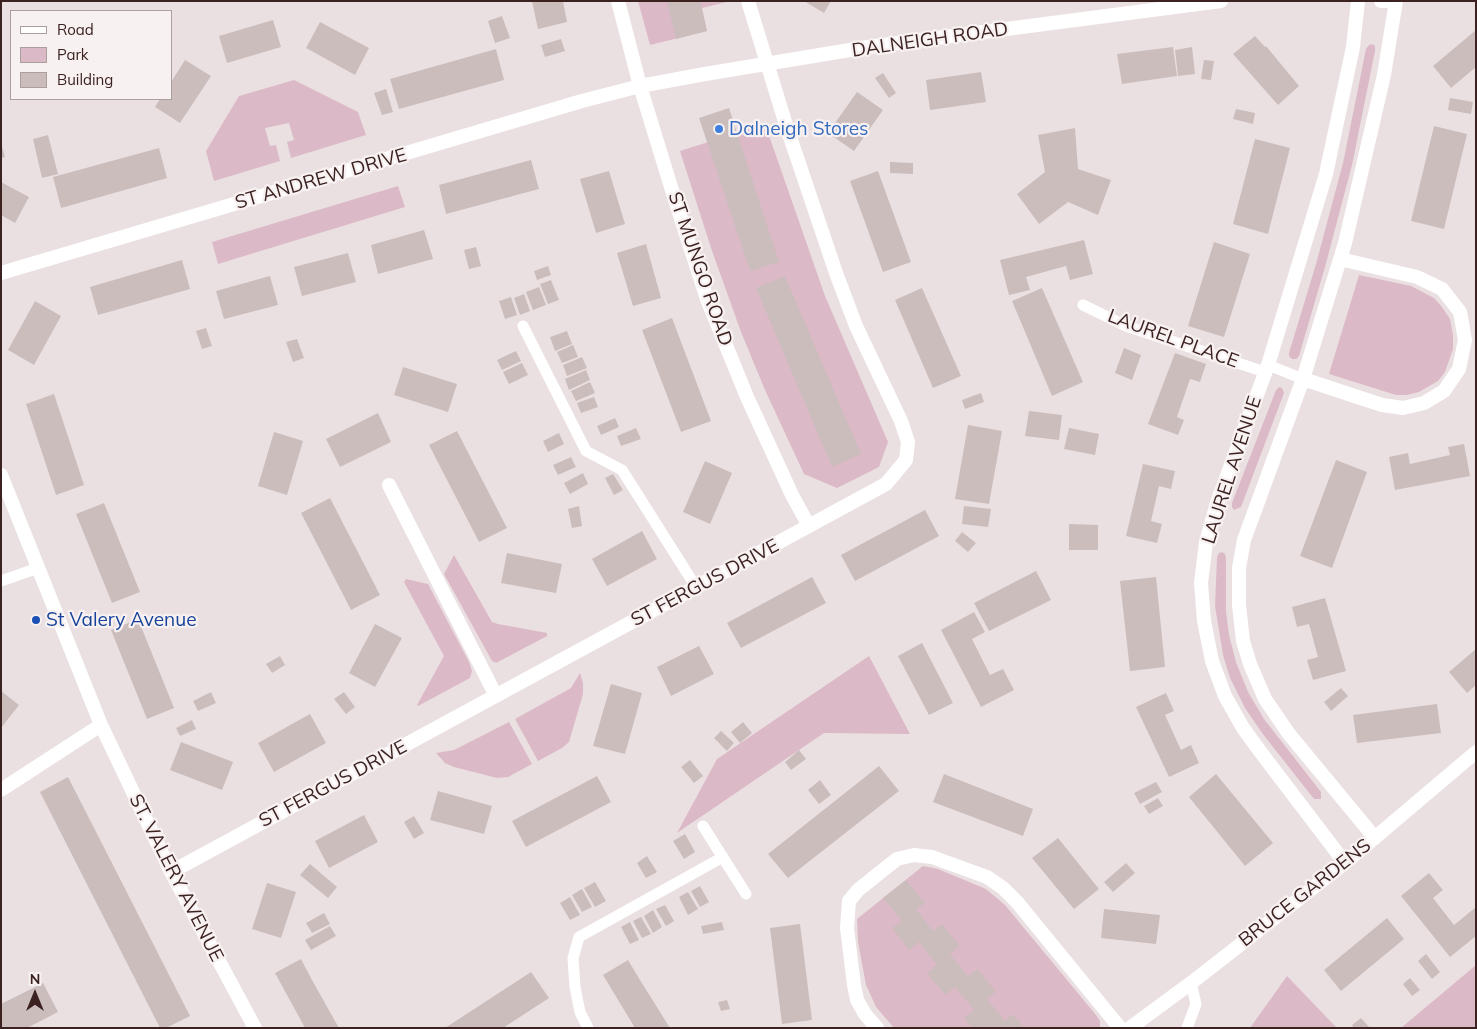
<!DOCTYPE html>
<html>
<head>
<meta charset="utf-8">
<style>
  body { margin:0 }
  #map { position:relative; width:1477px; height:1029px; overflow:hidden; background:#ebe0e1; font-family:Mulish,sans-serif }
  canvas { display:block }
  .frame { position:absolute; inset:0; border:2px solid #3b2221; pointer-events:none }
  .legend { position:absolute; left:10px; top:10px; width:162px; height:90px; box-sizing:border-box; background:#f8f1f2; border:1px solid #ac9e9e; margin:0; padding:6px 9px; list-style:none; font-size:15px; color:#3b2221 }
  .legend li { display:flex; align-items:center; gap:10px; height:25px }
  .legend b { width:25px; border:1px solid #ac9e9e }
  .north { position:absolute; left:10px; top:969px; width:50px; height:50px; -webkit-text-stroke:4px #f8f1f2; paint-order:stroke; rotate:0deg; font-size:14px; font-weight:700; line-height:20px; text-align:center; color:#3b2221 }
  .north::after { content:''; display:block; margin:auto; width:18px; height:22px; background:#3b2221; clip-path:polygon(50% 0,100% 100%,50% 72%,0 100%) }
</style>
</head>
<body>
<div id="map">
<canvas width="1477" height="1029"></canvas>
<div class="frame"></div>
<ul class="legend">
<li><b style="height:6px;background:#fff"></b>Road</li>
<li><b style="height:14px;background:#dcb9c7"></b>Park</li>
<li><b style="height:14px;background:#ccbdbd"></b>Building</li>
</ul>
<div class="north">N</div>
</div>
<script>
const g = document.querySelector('canvas').getContext('2d');
g.lineJoin = 'round';
function fill(path, color) {
  g.fillStyle = color;
  g.fill(path, 'evenodd');
}
function toPath(rows) {
  const path = new Path2D();
  for (const r of rows) {
    path.moveTo(r[0], r[1]);
    for (let i = 2; i < r.length; i += 2) path.lineTo(r[i], r[i + 1]);
  }
  return path;
}
function trace(path, color, width, dash) {
  g.strokeStyle = color;
  g.lineWidth = width;
  g.lineCap = dash ? 'butt' : 'round';
  g.setLineDash(dash || []);
  g.stroke(path);
}
function label(font, color, halo, rows, align = 'center') {
  g.font = font + ' Mulish,sans-serif';
  g.lineWidth = 4.5;
  g.setLineDash([]);
  g.textBaseline = 'middle';
  g.strokeStyle = halo;
  g.fillStyle = color;
  for (const [text, x, y, turn = 0] of rows) {
    g.save();
    g.translate(x, y);
    g.rotate((+turn || 0) * Math.PI / 180);
    g.textAlign = isNaN(turn) ? turn : align;
    if (halo) g.strokeText(text, 0, 0);
    g.fillText(text, 0, 0);
    g.restore();
  }
}
fill(toPath([
  [638,1,726,1,727,2,702,8,707,31,650,45],
  [1372,44,1375,46,1375,51,1352,165,1325,267,1299,356,1296,359,1292,359,1289,356,1289,353,1316,264,1343,163,1366,49,1369,45],
  [294,80,358,112,366,135,291,158,287,142,294,140,289,123,265,128,270,146,276,145,280,161,214,181,206,151,239,96],
  [765,124,825,296,888,442,879,467,837,488,804,474,765,390,741,332,711,248,680,151],
  [398,186,405,207,218,264,212,242],
  [1359,275,1411,286,1434,298,1442,307,1450,319,1453,335,1453,349,1445,372,1438,381,1419,392,1407,395,1396,395,1329,374],
  [1279,387,1282,388,1284,393,1241,507,1234,510,1232,507,1232,503,1276,390],
  [1222,552,1225,554,1226,558,1226,611,1229,635,1236,662,1248,692,1264,719,1321,792,1321,799,1314,799,1262,733,1245,708,1230,678,1223,655,1215,606,1217,557,1219,553],
  [454,555,492,622,498,624,547,633,547,636,496,663,492,661,444,574],
  [406,579,428,584,469,662,472,671,470,678,418,706,417,705,444,656,404,582],
  [869,656,910,734,824,733,677,833,717,759],
  [580,673,583,683,583,694,569,742,562,748,538,761,515,719,571,688],
  [509,722,532,764,508,777,497,778,454,767,445,763,436,753,454,750],
  [923,866,938,869,986,889,1005,905,1096,1015,1100,1021,1100,1028,894,1028,876,1007,866,985,858,942,857,919],
  [1476,965,1476,1028,1401,1028],
  [1287,976,1337,1028,1250,1028]
]), '#dcb9c7');
fill(toPath([
  [532,1,563,1,567,22,538,29],
  [667,1,700,1,707,31,676,39],
  [804,1,831,1,824,13],
  [502,16,510,38,495,43,488,21],
  [273,20,281,47,227,63,219,36],
  [320,22,369,48,355,75,306,48],
  [1476,30,1476,67,1451,88,1433,66],
  [1255,36,1265,47,1266,46,1299,86,1278,105,1233,54],
  [561,39,565,51,545,57,541,45],
  [1173,47,1177,76,1122,84,1117,54],
  [1192,47,1195,74,1178,76,1175,50],
  [496,49,504,80,399,109,390,79],
  [185,60,211,76,180,123,155,107,160,99,171,99,171,82],
  [1204,60,1214,61,1211,80,1201,79],
  [981,72,986,102,930,110,926,80],
  [883,73,896,93,889,98,875,78],
  [386,89,393,112,382,115,374,93],
  [857,92,883,110,854,151,828,133],
  [1450,98,1473,102,1471,114,1448,110],
  [729,108,779,262,750,271,699,118],
  [1236,109,1255,113,1253,124,1233,119],
  [1434,126,1467,134,1444,229,1411,221],
  [1075,128,1078,169,1111,180,1098,215,1068,202,1039,224,1017,194,1045,172,1038,135],
  [48,135,58,174,42,178,33,139],
  [1255,139,1290,148,1268,234,1233,224],
  [1,143,5,157,1,158],
  [159,148,167,178,61,208,53,177],
  [531,160,539,189,446,214,439,185],
  [890,162,913,163,913,174,890,173],
  [609,171,625,224,596,233,580,179],
  [878,171,911,262,883,272,850,181],
  [1,182,29,197,15,223,1,215],
  [424,230,433,259,378,274,371,245],
  [1084,240,1093,274,1070,280,1066,266,1026,277,1030,290,1009,295,1000,260],
  [1214,242,1250,254,1224,337,1188,326],
  [646,244,661,298,633,306,617,253],
  [476,247,481,266,469,269,464,250],
  [348,253,356,282,302,296,294,267],
  [182,260,190,289,98,315,90,287],
  [548,266,551,275,537,280,534,271],
  [270,276,278,305,224,319,216,291],
  [785,276,861,454,832,467,756,288],
  [551,280,559,300,548,304,540,284],
  [539,287,546,305,533,310,526,292],
  [922,288,961,376,933,388,895,300],
  [1042,288,1083,382,1052,396,1012,301],
  [524,294,530,311,520,315,514,298],
  [511,297,517,315,505,319,499,301],
  [35,301,61,316,34,365,8,350],
  [672,318,711,421,681,432,642,330],
  [206,328,212,346,202,349,196,331],
  [567,331,572,344,555,351,550,337],
  [297,339,304,358,293,362,286,342],
  [573,345,578,357,562,363,557,352],
  [1124,348,1141,355,1132,380,1115,373],
  [516,351,521,361,502,370,497,360],
  [1175,353,1206,364,1200,382,1190,379,1177,417,1184,420,1178,435,1148,424],
  [582,357,587,368,567,376,563,365],
  [522,363,528,375,509,384,503,372],
  [403,367,457,384,448,412,394,395],
  [586,370,590,380,569,390,565,379],
  [590,382,595,393,576,401,571,391],
  [981,393,984,402,965,409,962,400],
  [54,394,84,485,56,495,26,404],
  [594,397,598,407,581,413,577,403],
  [1029,411,1062,415,1059,440,1025,436],
  [378,413,391,442,340,467,326,439],
  [615,418,619,427,601,435,597,426],
  [968,425,1002,431,989,504,955,499],
  [636,428,641,439,621,446,617,436],
  [1069,428,1099,434,1095,455,1064,449],
  [457,431,507,528,479,542,429,445],
  [274,432,303,441,287,495,258,486],
  [559,433,564,444,548,452,543,441],
  [1464,444,1470,476,1395,490,1389,457,1408,453,1410,464,1450,455,1448,447],
  [571,457,576,467,558,475,553,465],
  [1336,460,1367,472,1332,568,1300,556],
  [705,461,732,473,710,524,683,512],
  [1143,464,1175,471,1171,489,1159,486,1151,521,1162,524,1157,543,1126,536],
  [583,473,588,484,570,494,564,483],
  [613,474,623,490,614,495,605,478],
  [330,498,380,595,351,610,301,513],
  [104,503,140,592,112,603,76,514],
  [579,506,582,526,572,528,568,509],
  [964,506,991,509,988,527,962,524],
  [925,510,939,536,855,581,841,555],
  [1069,524,1098,525,1098,550,1069,550],
  [642,531,657,559,607,586,592,559],
  [962,532,976,543,968,552,955,541],
  [507,553,562,564,556,593,501,583],
  [1036,571,1051,600,989,631,974,603],
  [812,577,826,603,741,648,727,623],
  [1156,577,1165,667,1130,671,1120,581],
  [1325,598,1346,671,1313,680,1307,660,1318,657,1309,624,1297,627,1292,607],
  [974,612,985,632,972,639,990,675,1003,669,1014,690,981,707,941,630],
  [138,619,174,708,147,719,111,630],
  [375,624,402,638,375,687,349,673],
  [922,643,953,703,929,715,898,656],
  [699,646,714,674,671,696,657,667],
  [1476,649,1476,685,1467,693,1449,672],
  [280,656,285,665,272,673,266,664],
  [611,684,642,693,625,754,593,746],
  [1341,688,1348,696,1331,711,1324,702],
  [1,691,19,705,1,728],
  [211,692,216,703,198,711,193,701],
  [344,692,355,707,346,714,334,699],
  [1166,693,1174,711,1165,715,1181,750,1191,745,1199,763,1169,777,1136,707],
  [1437,704,1441,733,1357,743,1353,715],
  [310,714,326,743,274,772,258,743],
  [192,720,196,729,180,736,176,728],
  [743,722,752,733,740,743,731,732],
  [721,731,734,743,727,751,714,738],
  [181,742,233,762,222,790,170,770],
  [799,750,806,759,791,770,785,762],
  [690,760,703,776,694,783,681,767],
  [879,766,899,791,788,878,768,854],
  [944,774,1033,809,1023,836,933,802],
  [1216,774,1273,843,1245,866,1189,797],
  [597,776,611,802,526,847,512,821],
  [68,777,190,1016,166,1028,160,1028,40,792],
  [820,780,831,795,819,804,808,790],
  [1156,782,1162,792,1140,804,1134,793],
  [438,791,492,806,484,834,430,820],
  [1158,798,1163,806,1149,814,1144,806],
  [364,815,378,842,329,868,315,841],
  [414,816,424,833,414,839,404,822],
  [685,834,695,852,684,859,673,841],
  [1058,838,1099,889,1074,909,1032,858],
  [647,856,657,872,646,878,637,863],
  [1126,863,1135,873,1113,892,1104,882],
  [310,864,337,887,328,898,300,875],
  [1429,873,1443,890,1433,898,1454,925,1476,907,1476,936,1450,957,1401,896],
  [906,880,925,903,916,909,933,931,942,924,960,946,950,954,968,976,978,969,996,992,987,999,1005,1021,1013,1014,1024,1028,972,1028,964,1018,974,1010,955,987,945,995,927,973,937,965,919,942,909,950,892,928,902,921,883,898],
  [595,882,606,901,595,907,584,888],
  [267,883,296,892,281,938,252,929],
  [700,886,709,902,700,907,691,891],
  [582,889,592,907,582,912,572,895],
  [688,892,698,909,688,915,679,897],
  [570,897,580,915,570,920,560,903],
  [665,905,674,921,666,926,656,909],
  [1104,909,1160,915,1156,944,1101,938],
  [653,910,662,927,653,933,644,916],
  [324,913,330,924,312,933,306,923],
  [641,917,651,934,642,938,633,921],
  [1387,918,1404,939,1341,991,1324,970],
  [630,922,639,940,630,944,621,927],
  [722,922,724,930,703,934,701,926],
  [800,924,812,1020,782,1024,770,928],
  [330,926,336,936,311,950,305,940],
  [1426,954,1440,972,1432,979,1418,961],
  [301,959,312,980,339,1028,305,1028,298,1015,275,973],
  [628,960,640,980,670,1028,635,1028,603,975],
  [531,972,549,998,503,1028,445,1028],
  [1410,978,1420,990,1412,996,1403,984],
  [43,983,58,1012,27,1028,1,1028,1,1004],
  [727,1000,730,1009,721,1011,718,1002],
  [1361,1018,1370,1028,1354,1028,1352,1025]
]), '#ccbdbd');
trace(toPath([
  [1083,305,1126,326,1265,372],
  [523,326,586,451,622,470,696,587],
  [1268,365,1303,379],
  [1,581,38,568],
  [703,826,746,894],
  [588,1028,580,1012,575,987,573,958,579,937,723,857],
  [1187,1028,1196,1004,1191,983]
]), '#fff', 11);
trace(toPath([
  [618,1,640,86,675,200,707,299,747,397,792,495,809,526],
  [1381,1,1385,1],
  [1,273,582,101,640,86,705,74,868,47,1221,1],
  [1303,379,1382,405,1403,408,1424,403,1444,391,1459,369,1465,340,1460,312,1442,289,1417,277,1340,259],
  [1,475,101,725,171,872,255,1028],
  [389,485,496,696],
  [1,790,101,725],
  [1375,838,1289,734,1265,699,1250,664,1243,641,1239,605,1239,568,1244,540,1303,379,1345,243,1384,75,1396,1],
  [1345,863,1262,754,1243,728,1225,696,1212,661,1204,621,1201,583,1206,542,1217,503,1268,365,1326,174,1353,47,1358,1],
  [171,872,886,484,906,460,908,442,901,421,856,326,836,273,786,125,748,1],
  [877,1028,865,1014,857,1000,854,985,847,928,849,901,858,890,897,859,914,855,932,857,987,877,1003,888,1017,902,1120,1028],
  [1130,1028,1191,983,1345,863,1476,752]
]), '#fff', 14);
for (const [x, y, r, color] of [
  [719,129,5,"#3f7fe0"],
  [36,620,5,"#1a4fb4"]
]) {
  const dot = new Path2D();
  dot.arc(x, y, r, 0, 2 * Math.PI);
  g.fillStyle = color;
  g.fill(dot);
  trace(dot, '#f8f1f2', 2);
}
label('19px', '#3b2221', '#f8f1f2', [
  ["DALNEIGH ROAD",930,40,-8],
  ["ST ANDREW DRIVE",321,179,-16],
  ["ST MUNGO ROAD",700,269,71],
  ["LAUREL PLACE",1173,339,20],
  ["LAUREL AVENUE",1232,470,-72],
  ["ST FERGUS DRIVE",705,583,-28],
  ["ST FERGUS DRIVE",333,784,-28],
  ["ST. VALERY AVENUE",176,878,63],
  ["BRUCE GARDENS",1305,893,-38]
]);
label('19px', '#366cbe', '#f8f1f2', [
  ["Dalneigh Stores",729,129]
], 'left');
label('19px', '#164399', '#f8f1f2', [
  ["St Valery Avenue",46,620]
], 'left');
</script>
</body>
</html>
